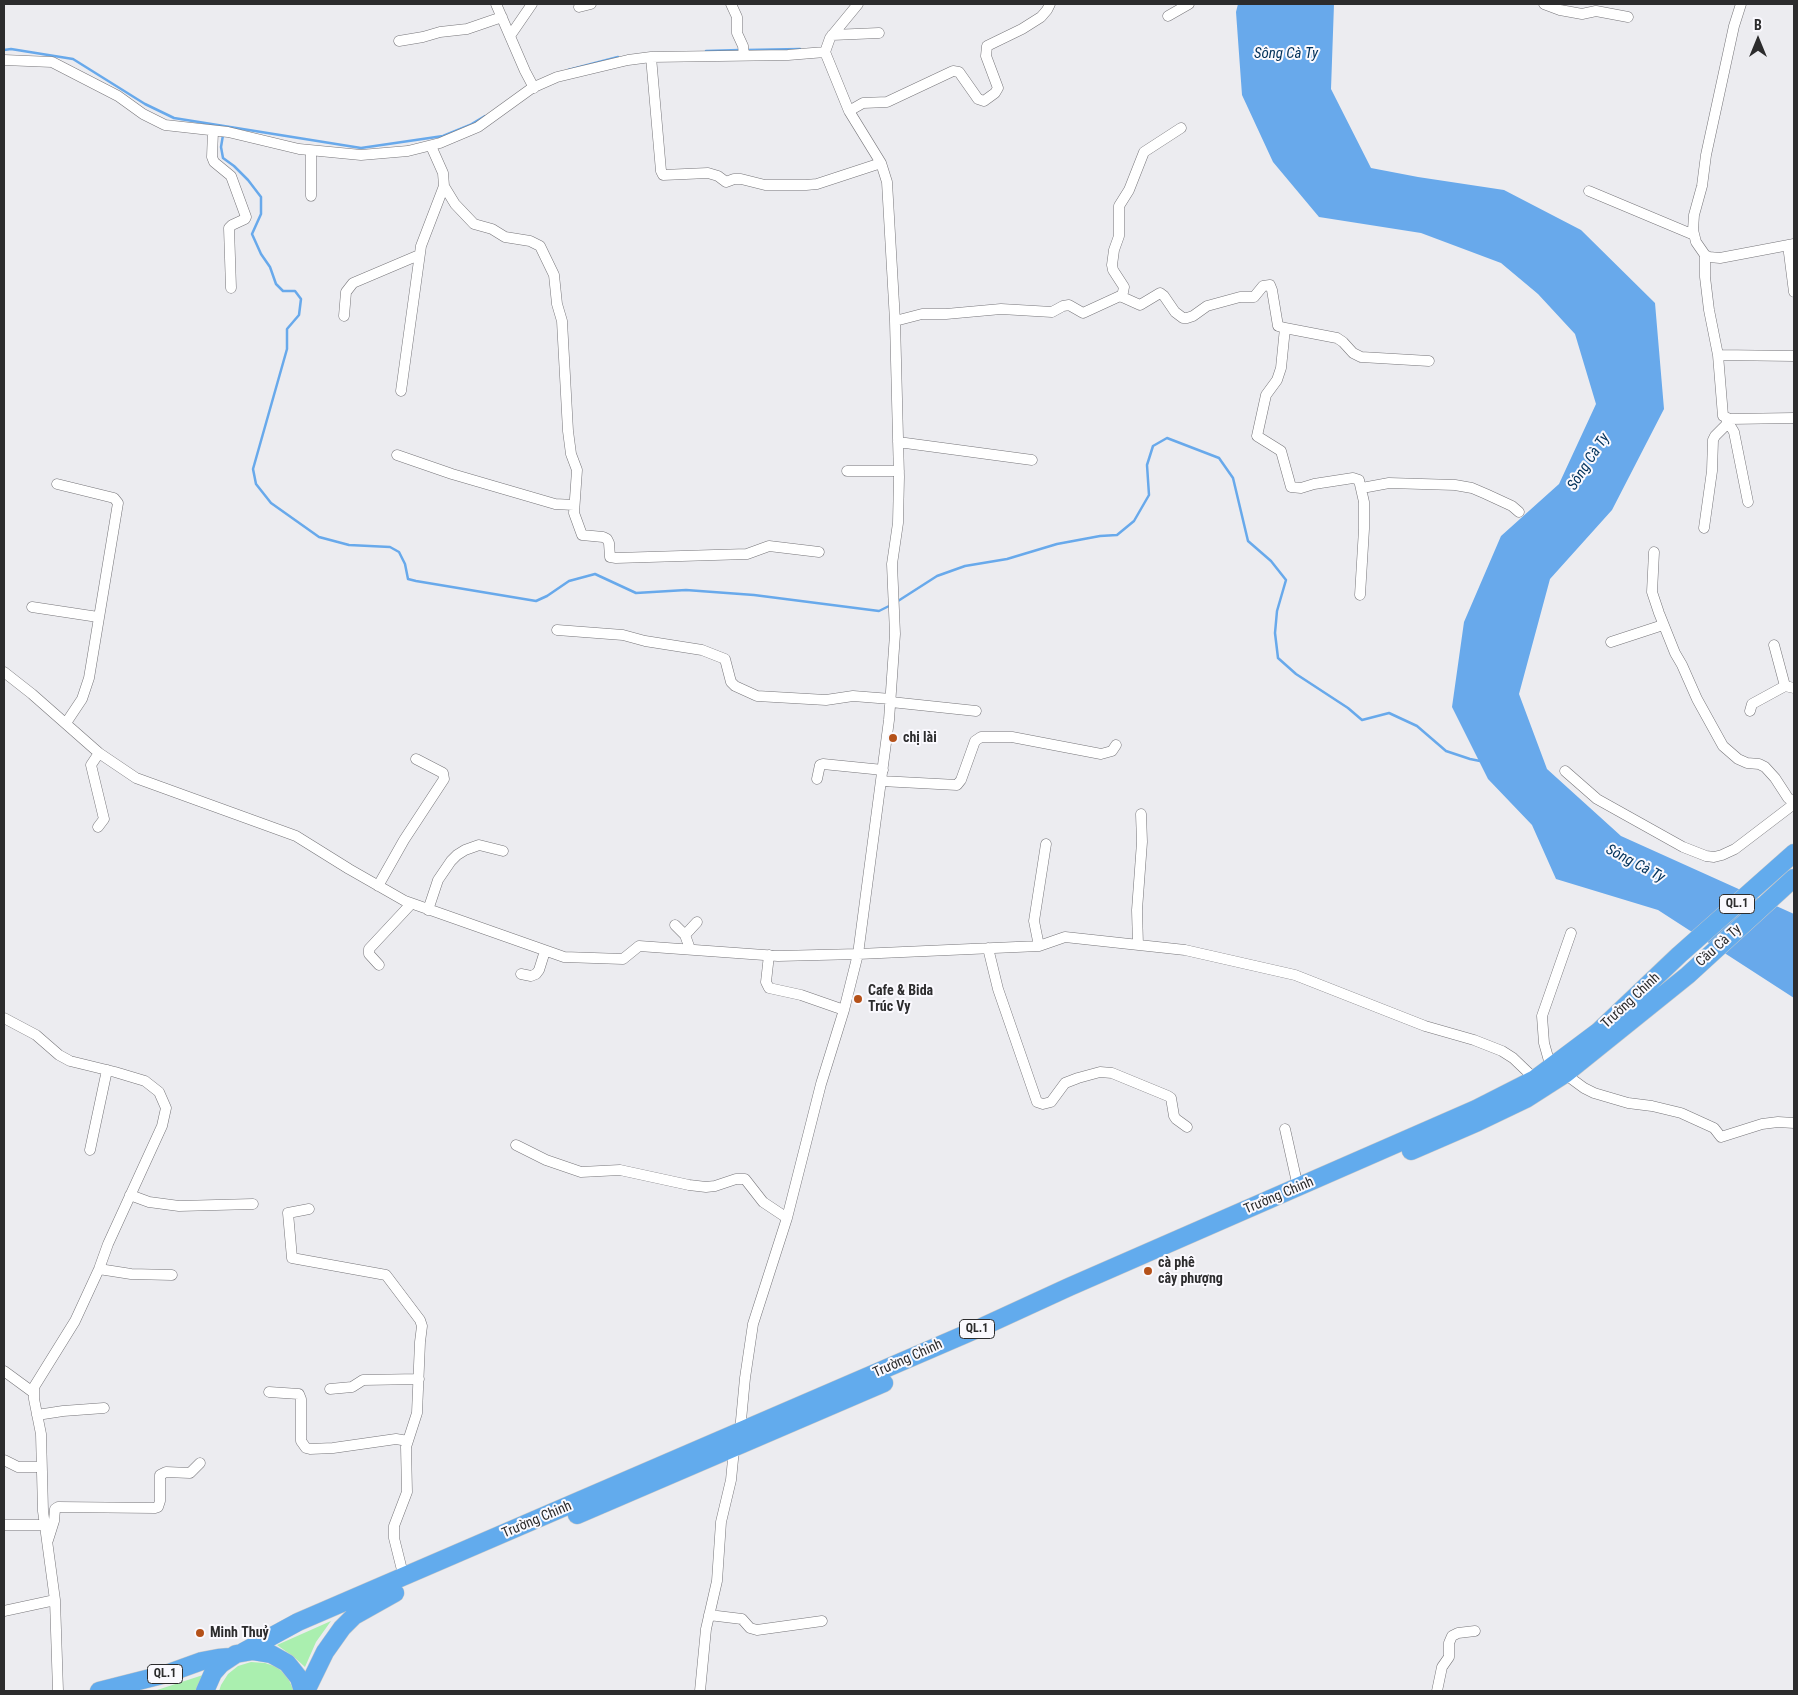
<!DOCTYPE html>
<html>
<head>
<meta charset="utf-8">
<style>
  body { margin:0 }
  #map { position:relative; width:1798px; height:1695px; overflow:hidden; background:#ececf0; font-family:"Roboto Condensed",sans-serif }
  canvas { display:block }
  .frame { position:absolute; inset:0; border:5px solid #2c2c2d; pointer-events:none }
  .north { position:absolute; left:1733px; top:15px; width:50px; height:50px; -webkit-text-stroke:4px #faf9fe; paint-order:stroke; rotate:0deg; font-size:14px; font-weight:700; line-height:20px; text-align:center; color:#2c2c2d }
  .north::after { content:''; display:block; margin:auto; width:18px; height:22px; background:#2c2c2d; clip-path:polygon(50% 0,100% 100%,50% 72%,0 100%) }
</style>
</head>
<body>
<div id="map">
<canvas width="1798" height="1695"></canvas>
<div class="frame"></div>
<div class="north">B</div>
</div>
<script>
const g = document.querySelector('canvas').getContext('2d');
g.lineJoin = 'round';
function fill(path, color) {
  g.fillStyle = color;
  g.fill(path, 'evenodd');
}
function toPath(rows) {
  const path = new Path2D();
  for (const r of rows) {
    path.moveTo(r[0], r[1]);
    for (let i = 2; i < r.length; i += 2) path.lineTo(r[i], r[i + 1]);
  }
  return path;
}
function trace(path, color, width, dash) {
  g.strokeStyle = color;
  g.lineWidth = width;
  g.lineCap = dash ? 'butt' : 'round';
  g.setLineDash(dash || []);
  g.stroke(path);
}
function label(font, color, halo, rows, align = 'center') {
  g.font = font + ' "Roboto Condensed",sans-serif';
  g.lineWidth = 4;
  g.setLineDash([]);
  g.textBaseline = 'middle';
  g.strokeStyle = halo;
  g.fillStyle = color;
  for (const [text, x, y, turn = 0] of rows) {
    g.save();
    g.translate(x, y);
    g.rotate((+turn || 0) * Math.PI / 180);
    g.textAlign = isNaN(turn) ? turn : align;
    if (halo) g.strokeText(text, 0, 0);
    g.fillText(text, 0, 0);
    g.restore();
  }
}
fill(toPath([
  [331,1621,316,1642,305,1667,294,1657,277,1645],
  [251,1662,265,1663,277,1667,287,1676,294,1691,219,1691,221,1685,228,1674,238,1666],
  [203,1675,199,1691,154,1691]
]), '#aaefaf');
fill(toPath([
  [1238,4,1334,4,1331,89,1371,168,1418,177,1504,190,1581,230,1655,303,1664,409,1612,510,1550,579,1519,694,1547,769,1621,836,1794,914,1794,998,1658,910,1556,879,1532,825,1488,779,1452,707,1464,622,1501,536,1559,484,1596,404,1575,334,1538,294,1501,263,1421,233,1319,217,1273,162,1242,95,1236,12]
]), '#68a9eb');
trace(toPath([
  [4,50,11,49,73,59,145,104,174,118,361,148,443,136,470,125,485,116],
  [746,50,800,49],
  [706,51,740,50],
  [568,70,618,57],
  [223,135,221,147,223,158,234,166,248,180,261,197,261,214,252,234,261,254,270,267,276,284,283,291,295,291,301,299,299,315,287,329,287,349,253,469,256,484,271,503,319,537,349,545,390,547,399,552,405,564,408,579,416,581,536,601,547,596,569,581,595,574,636,593,686,590,754,595,879,611,891,605],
  [898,601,937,576,965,566,1007,559,1057,544,1100,536,1117,535,1134,521,1149,495,1147,465,1153,446,1167,438,1219,458,1233,478,1248,541,1271,561,1286,580,1277,611,1275,633,1278,658,1296,674,1348,708,1362,720,1389,713,1417,726,1446,751,1470,759,1480,761]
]), '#68a9eb', 2.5);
const street = toPath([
  [496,4,525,71,534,88],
  [731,4,737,17,737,33,743,46,744,55],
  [1544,4,1560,10,1582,14,1596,11,1628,17],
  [1741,4,1734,26,1706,155,1702,186,1694,215,1693,230,1696,242,1705,255,1705,277,1709,310,1718,355,1723,416,1730,419,1794,418],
  [579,7,591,4],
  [1168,16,1189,4],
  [832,35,879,33],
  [510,36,532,4],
  [399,41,423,37,440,32,467,29,502,17],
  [651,57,661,171,663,175,708,173,718,176,726,182,734,179,741,179,765,185,806,185,817,184,881,163],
  [4,60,52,62,118,96,143,114,165,125,228,132,299,149,361,155,408,151,440,143,478,127,532,88,557,77,628,60,651,57,788,55,825,52],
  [849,111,863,103,887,102,953,71,959,72,978,99,984,101,995,93,998,88,986,56,987,46,1022,29,1041,17,1047,10,1050,4],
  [213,131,212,157,214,162,231,176,246,217,245,219,232,225,229,228,231,288],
  [311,151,311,196],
  [444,186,455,204,474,224,492,229,505,237,530,241,540,246,554,275,557,304,562,321,568,431,571,454,577,470,574,513,582,535,603,537,607,539,609,543,610,557,616,558,747,554,769,546,819,552],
  [1589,191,1694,235],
  [1788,245,1794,292],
  [1705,255,1709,257,1720,258,1794,244],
  [1122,297,1124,287,1113,270,1112,265,1114,250,1119,236,1119,206,1129,190,1144,152,1181,128],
  [344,316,346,292,353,283,419,255],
  [895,321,922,314,946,314,1001,309,1052,312,1063,306,1069,305,1083,313,1120,296,1140,305,1160,293,1164,296,1175,312,1183,318,1187,318,1193,316,1207,306,1240,297,1254,297,1263,286,1270,285,1272,290,1278,326,1285,328,1281,368,1277,380,1266,395,1257,436,1281,451,1291,487,1301,488,1314,484,1353,478,1359,480,1364,502,1364,529,1360,595],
  [1285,328,1337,338,1343,342,1353,353,1361,357,1429,361],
  [1718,355,1794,356],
  [401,391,421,246,444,186,443,173,431,146],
  [1726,425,1731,427,1734,432,1748,502],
  [898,442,1032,460],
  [397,455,452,474,555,504,574,505],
  [847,471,899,471],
  [57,484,114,498,118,503,89,678,82,699,66,723],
  [1362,488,1389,483,1455,485,1472,488,1486,494,1512,506,1519,512],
  [1704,528,1712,471,1713,440,1715,436,1726,425,1728,418],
  [1654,552,1652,592,1659,613,1675,653,1682,665,1697,699,1723,746,1738,759,1747,763,1759,764,1765,767,1775,778,1788,798,1794,802],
  [32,607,98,617],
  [557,630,623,635,645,641,702,650,725,659,731,682,735,686,757,696,826,700,853,696,891,699],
  [1611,642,1663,625],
  [1774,645,1785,686,1794,688],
  [4,672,32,694,99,753,136,778,296,836,349,869,405,901,564,957,623,959,639,946,778,956,858,954,1039,946,1065,937,1185,950,1295,975,1425,1026,1474,1040,1502,1051,1513,1058,1535,1079],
  [891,702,976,711],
  [1750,711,1752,704,1785,686],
  [1565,771,1597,799,1683,847,1706,856,1714,857,1722,855,1735,849,1794,804],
  [817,779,820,765,823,764,883,770],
  [881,781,957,785,961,780,975,741,981,737,1012,737,1101,754,1112,751,1116,745],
  [98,827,104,819,91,765,99,753],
  [378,886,404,840,444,779,443,773,416,759],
  [428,910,438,880,451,861,457,855,465,850,479,845,503,851],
  [675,925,685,935,690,949],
  [685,935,697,922],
  [1138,945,1137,910,1142,842,1141,814],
  [1039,946,1034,921,1046,844],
  [988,948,998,989,1037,1102,1043,1104,1051,1102,1065,1083,1078,1078,1100,1072,1112,1073,1168,1096,1171,1098,1174,1116,1176,1119,1187,1127],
  [769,955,766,982,769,988,801,995,844,1010],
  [379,965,369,954,369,949,411,904],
  [521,974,531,976,536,974,539,970,545,951],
  [4,1018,36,1035,59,1055,70,1061,115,1072,145,1081,159,1092,166,1108,162,1126,108,1244,99,1269,75,1321,34,1387,34,1399,41,1434,43,1511,55,1600,58,1691],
  [1551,1068,1544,1043,1542,1016,1571,933],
  [1565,1074,1584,1088,1594,1093,1628,1103,1652,1106,1681,1113,1714,1128,1721,1137,1762,1124,1778,1122,1794,1123],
  [1285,1129,1298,1187],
  [516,1145,546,1160,581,1172,620,1170,689,1185,706,1187,715,1186,736,1179,745,1179,763,1202,787,1218],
  [90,1150,107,1070],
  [130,1195,149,1202,179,1206,253,1204],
  [309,1209,288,1213,292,1258,386,1275,420,1320,422,1326,420,1342,417,1413,406,1447,407,1492,394,1526,394,1538,404,1578],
  [99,1269,131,1274,172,1275],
  [4,1371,34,1393],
  [330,1389,352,1387,363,1380,419,1379],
  [269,1392,299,1394,301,1399,301,1441,306,1448,310,1449,333,1448,396,1439,408,1441],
  [37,1415,63,1411,104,1408],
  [4,1460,18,1467,41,1467],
  [4,1525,45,1525],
  [48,1540,54,1521,55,1509,58,1507,155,1508,158,1507,160,1501,160,1475,166,1472,190,1473,200,1463],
  [4,1611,55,1600],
  [709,1615,742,1619,750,1628,757,1630,822,1621],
  [700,1691,706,1629,717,1581,721,1522,731,1480,734,1449,740,1431,745,1378,753,1324,787,1218,821,1084,844,1010,858,954,889,720,895,634,892,564,898,523,899,477,895,321,887,182,881,163,849,111,825,52,830,38,858,4],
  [1437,1691,1442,1667,1449,1657,1449,1643,1452,1636,1458,1633,1475,1631]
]);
const highway = toPath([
  [1411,1151,1478,1122,1526,1099,1565,1074,1688,975,1794,878],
  [577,1515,884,1383],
  [243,1652,298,1622,982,1327,1069,1287,1476,1109,1535,1079,1599,1031,1679,955,1794,853],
  [99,1691,166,1674,202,1661,218,1658,230,1657],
  [205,1691,213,1673,221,1664,236,1654,253,1651,271,1654,287,1663,299,1678,303,1691],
  [306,1691,325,1652,342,1628,354,1616,395,1593]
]);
trace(street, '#767579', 11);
trace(highway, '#c8c8c8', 19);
trace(street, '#fff', 10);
trace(highway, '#62abed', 18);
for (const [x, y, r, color] of [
  [893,738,5,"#b45119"],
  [858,999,5,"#b45119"],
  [1148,1271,5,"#b45119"],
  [200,1633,5,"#b45119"]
]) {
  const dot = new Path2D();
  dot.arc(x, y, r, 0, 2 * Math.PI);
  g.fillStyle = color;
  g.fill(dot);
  trace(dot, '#faf9fe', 2);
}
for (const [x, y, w] of [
  [1737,904,35],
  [977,1329,35],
  [165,1674,35]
]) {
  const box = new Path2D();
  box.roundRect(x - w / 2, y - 9.5, w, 19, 4);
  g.fillStyle = '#faf9fe';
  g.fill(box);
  trace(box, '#2c2c2d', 1);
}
label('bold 12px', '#2c2c2d', null, [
  ["QL.1",1737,904],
  ["QL.1",977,1329],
  ["QL.1",165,1674]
]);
label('bold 14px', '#2c2c2d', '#faf9fe', [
  ["chị lài",903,738],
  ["Cafe & Bida",868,991],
  ["Trúc Vy",868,1007],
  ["cà phê",1158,1263],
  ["cây phượng",1158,1279],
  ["Minh Thuỷ",210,1633]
], 'left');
label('14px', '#2c2c2d', '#faf9fe', [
  ["Cầu Cà Ty",1719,946,-42],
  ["Trường Chinh",1631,1001,-43],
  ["Trường Chinh",1279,1196,-23],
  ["Trường Chinh",908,1359,-24],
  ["Trường Chinh",537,1520,-23]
]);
label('italic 15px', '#00315a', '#faf9fe', [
  ["Sông Cà Ty",1286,54],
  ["Sông Cà Ty",1589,462,-57],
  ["Sông Cà Ty",1635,864,28]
]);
</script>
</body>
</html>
